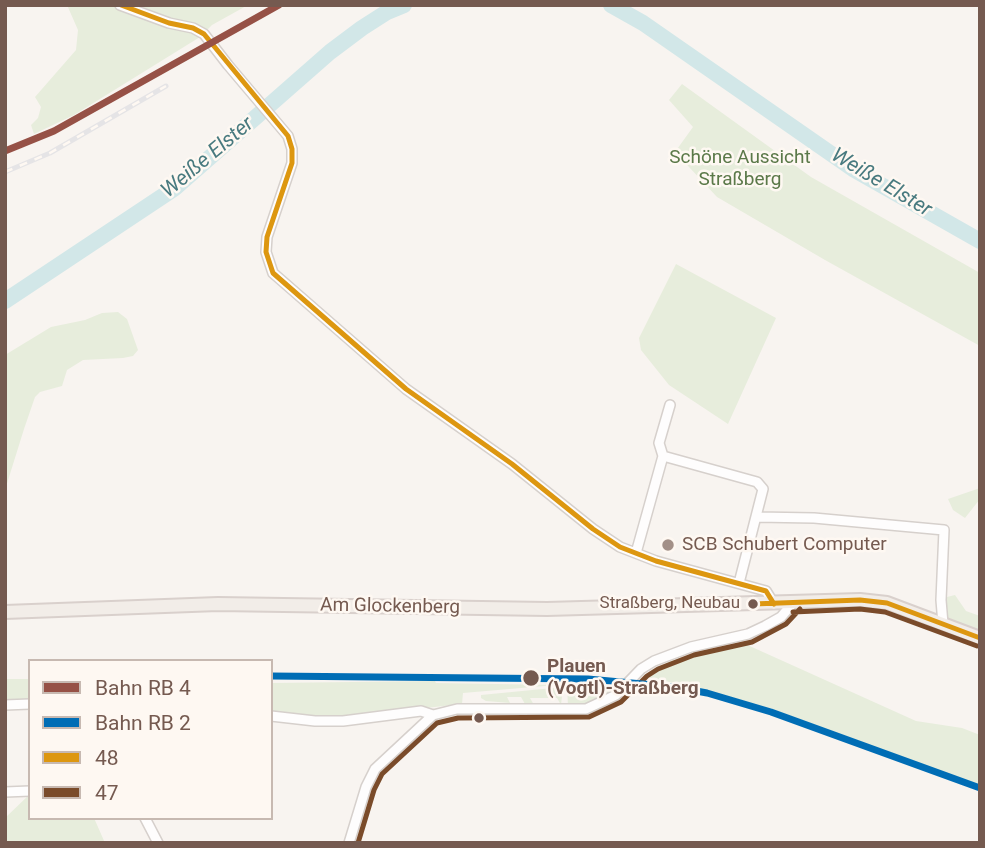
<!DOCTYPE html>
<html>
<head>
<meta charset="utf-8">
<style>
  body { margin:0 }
  #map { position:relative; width:985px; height:848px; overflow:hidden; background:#f8f4f0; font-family:Roboto,sans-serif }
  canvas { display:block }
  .frame { position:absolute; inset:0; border:7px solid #755a50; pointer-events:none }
  .legend { position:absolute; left:28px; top:659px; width:245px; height:161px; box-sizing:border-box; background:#fef8f2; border:2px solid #c7b9b1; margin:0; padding:9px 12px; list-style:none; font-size:21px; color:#755a50 }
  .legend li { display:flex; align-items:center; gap:14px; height:35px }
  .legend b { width:35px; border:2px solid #c7b9b1 }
</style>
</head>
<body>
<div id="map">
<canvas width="985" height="848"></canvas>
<div class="frame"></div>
<ul class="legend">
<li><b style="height:9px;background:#965146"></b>Bahn RB 4</li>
<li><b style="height:9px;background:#006db5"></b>Bahn RB 2</li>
<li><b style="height:9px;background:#dd9710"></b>48</li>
<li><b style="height:9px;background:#7a4b2a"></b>47</li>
</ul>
</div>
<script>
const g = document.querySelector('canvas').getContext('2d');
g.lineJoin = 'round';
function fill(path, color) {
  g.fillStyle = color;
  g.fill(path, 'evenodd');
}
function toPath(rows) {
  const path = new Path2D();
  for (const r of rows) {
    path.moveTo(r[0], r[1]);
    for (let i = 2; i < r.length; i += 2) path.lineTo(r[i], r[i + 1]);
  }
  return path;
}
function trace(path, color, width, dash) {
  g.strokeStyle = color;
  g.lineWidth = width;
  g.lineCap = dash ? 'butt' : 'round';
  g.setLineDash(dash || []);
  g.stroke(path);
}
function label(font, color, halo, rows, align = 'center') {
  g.font = font + ' Roboto,sans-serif';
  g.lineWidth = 5;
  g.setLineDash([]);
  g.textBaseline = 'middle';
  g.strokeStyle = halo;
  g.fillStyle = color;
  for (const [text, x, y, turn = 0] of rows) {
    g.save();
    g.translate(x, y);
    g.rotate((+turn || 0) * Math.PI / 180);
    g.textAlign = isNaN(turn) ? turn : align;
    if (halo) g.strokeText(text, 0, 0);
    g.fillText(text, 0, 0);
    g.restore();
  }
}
fill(toPath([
  [67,5,248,5,212,25,200,37,74,115,34,134,31,125,38,118,41,107,35,97,76,50,78,30],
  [682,84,811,177,980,273,980,346,825,260,717,197,675,152,693,127,669,100],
  [676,264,776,318,728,424,669,385,641,350,639,338],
  [118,312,127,319,138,350,133,356,123,358,83,360,67,370,62,386,40,392,35,397,24,429,5,490,5,355,51,327,85,320,102,313],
  [980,488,980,499,965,518,953,510,948,499],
  [955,595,966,611,980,616,980,634,947,622,947,597],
  [743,643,916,721,962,728,980,735,980,785,772,709,724,695,643,676,670,661],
  [5,679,30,679,30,701,5,701],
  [435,681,436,683,556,685,463,693,462,704,343,717,327,718,271,713,271,683],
  [567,685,588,685,615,689,593,702,568,706],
  [563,687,561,705,557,698,530,698,534,705,525,704,521,697,507,697,510,703,486,701,481,698,481,695],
  [30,794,30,818,94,818,105,843,5,843,5,818]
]), '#e7eddc');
trace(toPath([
  [611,5,643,23,853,169,980,241],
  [5,301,175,188,330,52,362,28,387,12,404,5]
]), '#d2e7e8', 16);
const minor = toPath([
  [120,5,169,23,193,28,204,34,228,65,288,136,292,149,292,163,267,237,266,252,273,273,406,389,512,464,593,529,620,547,656,561,766,591,774,604],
  [663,456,659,443,670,405],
  [757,517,814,518,944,530,941,600,943,624],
  [636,553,663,456,757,482,763,489,739,583],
  [5,705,30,704],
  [271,716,315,721,343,721,421,711,433,715,457,709,586,709,616,695,641,669,654,661,691,647,748,634,765,626,781,617,793,603],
  [5,792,30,791],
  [145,818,158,843],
  [349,843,366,787,375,769,433,715]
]);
const major = toPath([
  [5,612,218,604,547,609,860,600,887,603,980,638]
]);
trace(minor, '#d6d0cc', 12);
trace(major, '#d9d0cc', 16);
trace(minor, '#fefdfd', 9);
trace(major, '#f2ede8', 12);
const rail = toPath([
  [5,172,50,153,166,86]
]);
trace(rail, '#e5e4e6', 5);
trace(rail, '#fef8f2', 2.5, [8]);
trace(toPath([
  [121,5,169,23,193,28,204,34,288,136,292,149,292,163,267,237,266,252,273,273,406,389,512,464,593,529,620,547,656,561,766,591,774,604],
  [753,604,860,600,887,603,980,638]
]), '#dd9710', 5);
trace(toPath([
  [793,612,860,609,885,612,977,646],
  [358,843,374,790,382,774,437,723,458,718,589,717,621,702,647,676,658,669,694,655,752,642,786,624,800,609]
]), '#7a4b2a', 5);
trace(toPath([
  [5,151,54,131,279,5]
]), '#965146', 7);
trace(toPath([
  [271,676,588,679,675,687,707,693,771,712,980,788]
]), '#006db5', 7);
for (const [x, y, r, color] of [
  [668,545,7,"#a39088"],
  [753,604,6,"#755a50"],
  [531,678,9,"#755a50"],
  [479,718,6,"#755a50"]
]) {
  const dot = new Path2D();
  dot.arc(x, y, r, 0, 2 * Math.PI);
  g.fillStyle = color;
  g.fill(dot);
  trace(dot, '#fef8f2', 2.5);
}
label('17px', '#755a50', '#fef8f2', [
  ["Straßberg, Neubau",740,604]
], 'right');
label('19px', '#5b7949', '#fef8f2', [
  ["Schöne Aussicht",740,158],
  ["Straßberg",740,180]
]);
label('19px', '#755a50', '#fef8f2', [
  ["SCB Schubert Computer",682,545]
], 'left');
label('19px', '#755a50', '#fef8f2', [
  ["Am Glockenberg",390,607,1]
]);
label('bold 19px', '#755a50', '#fef8f2', [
  ["Plauen",547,667],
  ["(Vogtl)-Straßberg",547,689]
], 'left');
label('italic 21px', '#487a7f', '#fef8f2', [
  ["Weiße Elster",208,158,-40],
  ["Weiße Elster",881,183,31]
]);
</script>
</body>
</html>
